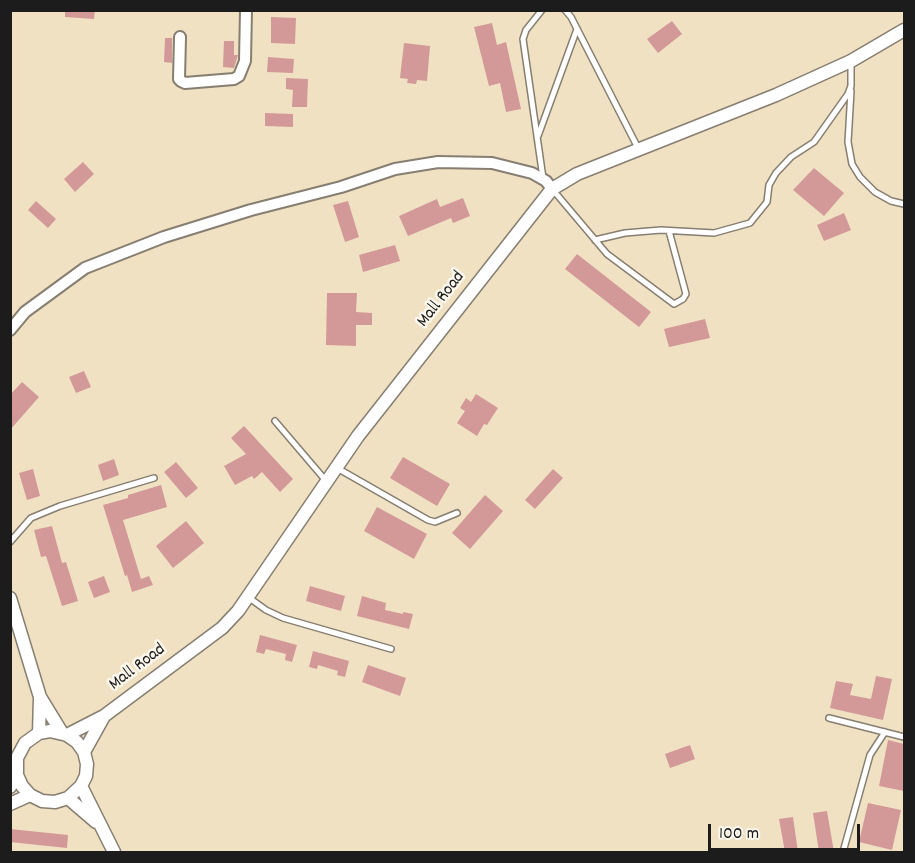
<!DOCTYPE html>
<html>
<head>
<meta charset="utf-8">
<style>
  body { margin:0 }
  #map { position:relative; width:915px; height:863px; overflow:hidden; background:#f1e1c3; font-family:Dekko,sans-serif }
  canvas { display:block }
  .frame { position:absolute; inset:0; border:12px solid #1c1c1c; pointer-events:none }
  .scale { position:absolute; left:708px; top:824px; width:152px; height:27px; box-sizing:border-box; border:3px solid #1c1c1c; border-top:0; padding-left:8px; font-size:18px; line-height:21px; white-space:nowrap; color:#1c1c1c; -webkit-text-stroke:4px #fbf7ec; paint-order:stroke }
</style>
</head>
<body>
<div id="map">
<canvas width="915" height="863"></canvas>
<div class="frame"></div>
<div class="scale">100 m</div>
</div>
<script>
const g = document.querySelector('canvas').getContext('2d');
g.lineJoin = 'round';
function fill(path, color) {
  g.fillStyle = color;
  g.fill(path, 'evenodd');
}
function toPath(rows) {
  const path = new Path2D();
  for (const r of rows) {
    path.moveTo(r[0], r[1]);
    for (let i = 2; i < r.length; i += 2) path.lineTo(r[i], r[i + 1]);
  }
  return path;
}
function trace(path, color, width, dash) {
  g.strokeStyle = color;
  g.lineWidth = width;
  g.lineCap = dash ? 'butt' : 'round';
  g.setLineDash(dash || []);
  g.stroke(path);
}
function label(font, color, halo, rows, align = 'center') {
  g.font = font + ' Dekko,sans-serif';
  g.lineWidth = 5;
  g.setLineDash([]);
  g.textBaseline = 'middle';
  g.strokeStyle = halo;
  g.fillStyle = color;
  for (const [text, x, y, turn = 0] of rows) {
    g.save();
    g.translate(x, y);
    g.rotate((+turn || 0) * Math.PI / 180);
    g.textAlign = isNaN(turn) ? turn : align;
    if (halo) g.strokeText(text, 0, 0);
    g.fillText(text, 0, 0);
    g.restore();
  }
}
fill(toPath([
  [65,10,95,10,94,19,65,17],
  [271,17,296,18,295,44,271,43],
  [672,21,682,34,658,53,647,39],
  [492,23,497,45,506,42,521,109,506,112,500,83,489,86,474,27],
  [165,38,172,38,172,63,164,62],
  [224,41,234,41,234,55,238,55,234,68,223,67],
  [404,43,430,46,427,81,417,80,416,84,407,83,408,79,400,78],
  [268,57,294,59,293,73,267,72],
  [286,78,308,79,307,107,292,107,293,90,286,89],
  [265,113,293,114,293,127,265,126],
  [83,162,94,174,75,192,64,179],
  [814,168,844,193,824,216,793,190],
  [463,198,470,216,453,223,451,218,408,236,399,216,437,199,440,207],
  [36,201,56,219,48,228,28,210],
  [348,201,359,237,345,242,333,205],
  [844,213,851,230,824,241,817,225],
  [395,245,400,261,363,272,359,255],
  [577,254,651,312,639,327,565,269],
  [327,293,357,293,356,312,372,313,372,325,356,325,356,346,326,345],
  [705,319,710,338,669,347,664,329],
  [84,371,91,387,76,393,69,377],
  [22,382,39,397,10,430,10,395],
  [476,394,498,408,487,425,484,424,477,436,457,423,465,411,460,408,466,398,471,402],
  [244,426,293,479,280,492,262,472,254,479,252,476,235,485,224,466,246,454,231,438],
  [403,457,450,484,437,506,390,478],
  [114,459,119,475,103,481,98,465],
  [176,462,198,488,186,498,164,472],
  [33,469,40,496,27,500,19,473],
  [553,469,563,478,535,509,525,500],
  [161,485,167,507,123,520,141,579,149,576,153,585,132,592,127,575,125,576,103,505,128,498,128,495],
  [485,495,503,511,470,549,452,533],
  [377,507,427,534,414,559,364,531],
  [186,521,204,543,173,568,156,546],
  [52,526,62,563,66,562,78,601,62,606,46,556,41,557,34,530],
  [104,576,110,592,94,598,88,582],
  [310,586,345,596,341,611,306,601],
  [362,596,386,603,385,610,403,614,403,612,413,614,409,629,357,616],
  [260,635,297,645,292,662,285,660,286,654,266,649,264,654,256,652],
  [313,651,349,661,345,677,337,675,338,671,318,665,317,669,309,667],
  [368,665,406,678,400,696,362,682],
  [876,676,892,679,883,720,830,708,836,681,853,684,850,695,871,699],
  [888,740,904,744,904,791,879,786],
  [690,745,695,759,670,768,665,754],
  [868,803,901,810,892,850,859,842],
  [827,811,834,852,819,852,813,813],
  [793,817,798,852,785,852,779,819],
  [10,829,68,835,67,848,10,842]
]), '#d29998');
const service = toPath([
  [542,10,526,30,523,39,543,178],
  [565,10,571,17,638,148],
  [851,91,848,142,852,164,860,177,875,192,891,201,904,204],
  [538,136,577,29],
  [553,190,607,254,674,304,683,299,686,294,669,231],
  [595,240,625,233,661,230,714,233,750,223,767,202,769,185,776,173,791,157,814,142,848,94,851,86,851,61],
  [275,421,327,482],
  [337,468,428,520,435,522,457,513],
  [10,542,31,518,60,506,154,478],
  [248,597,266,610,283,618,391,649],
  [829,718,904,737],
  [843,852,870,755,885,732]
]);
const minor = toPath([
  [180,37,179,79,181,81,185,83,234,79,239,76,245,61,246,10],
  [10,330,25,312,85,268,164,237,251,210,341,187,395,169,438,162,492,163,532,173,546,181,552,189]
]);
const tertiary = toPath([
  [10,598,40,697,62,733],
  [39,733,40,698],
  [67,735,104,716,222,628,238,611,358,436,552,189,577,174,776,95,851,61,904,30],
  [84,752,104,716],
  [81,786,114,852],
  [10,787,17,775,17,758,25,743,39,733,50,731,67,735,77,742,84,752,87,764,86,776,81,786,68,798,55,802,42,801,30,795,22,786,17,775],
  [68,798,96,822],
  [10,804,30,795]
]);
trace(service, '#867e70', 8);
trace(minor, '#867e70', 14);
trace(tertiary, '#867e70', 15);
trace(service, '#fff', 5);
trace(minor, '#fff', 10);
trace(tertiary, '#fff', 12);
label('18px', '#1c1c1c', '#fbf7ec', [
  ["Mall Road",442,300,-52],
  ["Mall Road",138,668,-37]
]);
</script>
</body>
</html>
